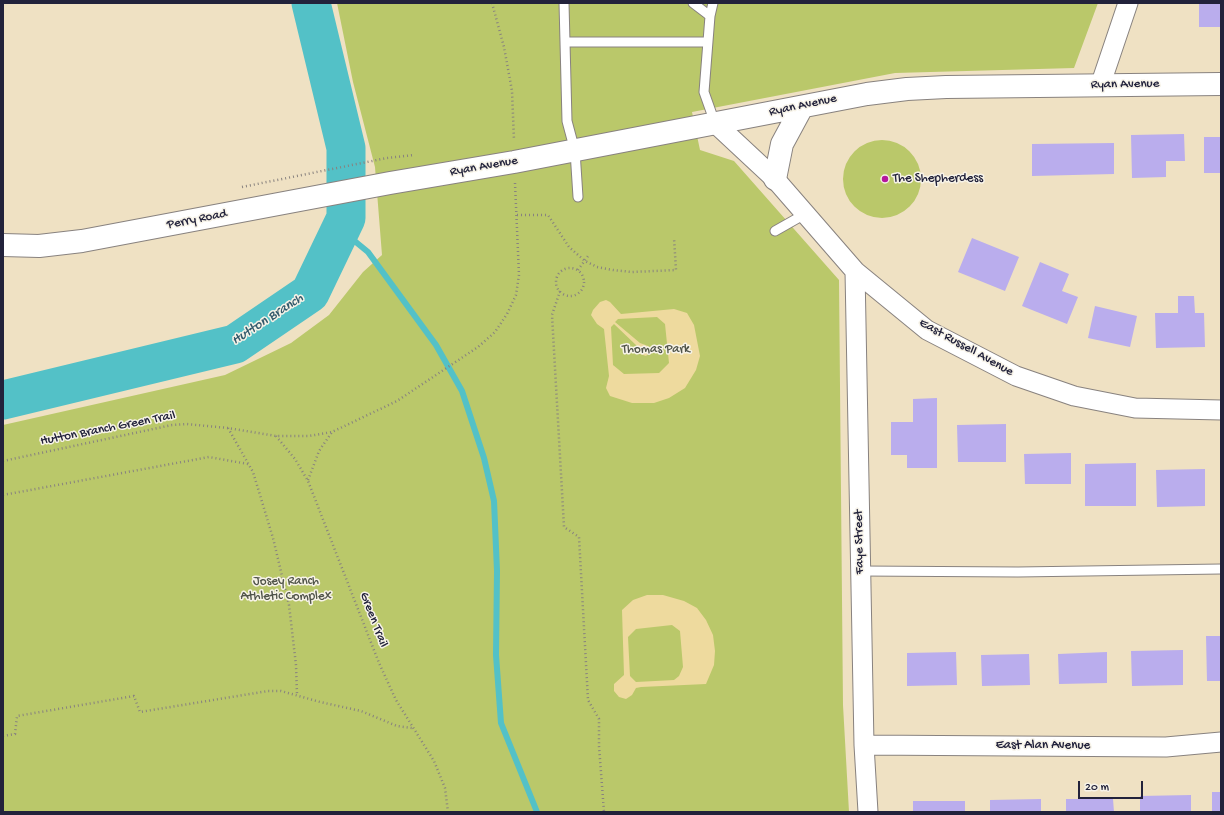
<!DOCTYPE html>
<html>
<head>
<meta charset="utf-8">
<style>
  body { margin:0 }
  #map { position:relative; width:1224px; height:815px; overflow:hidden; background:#efe1c3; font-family:"Gochi Hand",sans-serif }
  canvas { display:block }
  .frame { position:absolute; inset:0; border:4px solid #22223b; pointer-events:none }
  .scale { position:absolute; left:1078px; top:781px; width:65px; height:18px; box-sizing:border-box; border:2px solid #22223b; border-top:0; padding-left:5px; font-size:12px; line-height:14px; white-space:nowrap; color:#22223b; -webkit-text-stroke:3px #f7f3e8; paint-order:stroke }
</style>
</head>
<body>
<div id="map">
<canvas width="1224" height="815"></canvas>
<div class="frame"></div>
<div class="scale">20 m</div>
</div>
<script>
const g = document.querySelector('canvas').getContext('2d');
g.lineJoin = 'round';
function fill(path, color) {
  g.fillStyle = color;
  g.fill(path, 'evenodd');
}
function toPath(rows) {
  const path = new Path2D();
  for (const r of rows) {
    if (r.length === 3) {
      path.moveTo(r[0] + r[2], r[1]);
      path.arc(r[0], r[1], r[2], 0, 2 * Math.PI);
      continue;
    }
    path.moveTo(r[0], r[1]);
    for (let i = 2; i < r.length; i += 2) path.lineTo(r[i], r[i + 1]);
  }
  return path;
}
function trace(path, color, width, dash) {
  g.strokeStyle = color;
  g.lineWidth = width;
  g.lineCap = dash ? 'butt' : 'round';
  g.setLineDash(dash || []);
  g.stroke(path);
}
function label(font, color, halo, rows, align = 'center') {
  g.font = font + ' "Gochi Hand",sans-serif';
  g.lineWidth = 3;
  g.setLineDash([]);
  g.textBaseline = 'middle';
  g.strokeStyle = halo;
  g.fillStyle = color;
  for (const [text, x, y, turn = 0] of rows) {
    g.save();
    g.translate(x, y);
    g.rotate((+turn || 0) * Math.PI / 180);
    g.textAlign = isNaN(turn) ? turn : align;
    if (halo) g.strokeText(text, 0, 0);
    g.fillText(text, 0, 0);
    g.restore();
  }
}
fill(toPath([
  [337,3,1098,3,1074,68,895,73,692,112,700,150,734,161,839,280,843,705,849,812,3,812,3,425,225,375,291,343,329,315,363,272,382,255,375,167,353,82],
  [882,179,39]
]), '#bac86a');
fill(toPath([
  [606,300,610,302,621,314,674,309,687,313,694,325,700,356,696,370,685,388,669,398,654,403,632,403,610,396,606,388,609,376,604,329,597,324,591,315,593,310,600,302],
  [657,317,665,324,669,363,659,373,624,374,613,365,611,327,614,324,637,346,640,354,646,356,650,352,648,346,640,343,615,322,618,319],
  [647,595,663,595,684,601,697,608,706,620,713,635,715,651,714,665,706,684,641,687,636,688,632,695,626,699,619,697,614,691,614,684,624,675,622,610,633,600],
  [672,625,680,631,683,667,679,676,674,680,636,682,630,676,628,637,636,629]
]), '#eeda9e');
trace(toPath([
  [340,229,368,252,436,345,462,391,484,458,494,501,497,571,496,655,501,723,537,812]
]), '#53c1c7', 6);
trace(toPath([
  [3,400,235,344,310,293,346,218,346,148,311,3]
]), '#53c1c7', 39);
fill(toPath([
  [1199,3,1221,3,1221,27,1199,27],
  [1184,134,1185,161,1166,161,1166,177,1132,178,1131,135],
  [1204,137,1221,137,1221,173,1204,173],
  [1114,143,1114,174,1032,176,1032,144],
  [972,238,1019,257,1005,291,958,272],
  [1040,262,1069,274,1062,291,1078,297,1067,324,1022,306],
  [1178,296,1194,296,1195,313,1204,313,1205,347,1156,348,1155,313,1178,313],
  [1095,306,1137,316,1130,347,1088,338],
  [937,398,937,468,907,468,907,455,891,455,891,422,913,422,913,399],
  [1006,424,1006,462,958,462,957,425],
  [1071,453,1071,484,1025,484,1024,454],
  [1136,463,1136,506,1085,506,1085,464],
  [1205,469,1205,506,1157,507,1156,470],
  [1206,636,1221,636,1221,681,1207,681],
  [1183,650,1183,685,1132,686,1131,651],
  [956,652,957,685,907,686,907,653],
  [1107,652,1107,683,1059,684,1058,654],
  [1029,654,1030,685,982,686,981,655],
  [1212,792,1221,792,1221,812,1212,812],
  [1191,795,1191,812,1140,812,1140,796],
  [1041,799,1041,812,990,812,990,800],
  [1066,799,1113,799,1114,812,1066,812],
  [913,801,965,801,965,812,913,812]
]), '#baaded');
const service = toPath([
  [564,3,567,121,575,151,578,197],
  [693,3,710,16,704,92,715,123],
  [710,16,713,3],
  [565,42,708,42],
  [775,231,805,214],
  [861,571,1018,572,1221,569]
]);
const minor = toPath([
  [1100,86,1128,3],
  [716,124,775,179,855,271,927,330,1016,376,1074,396,1135,408,1221,410],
  [855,271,864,745,868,812],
  [864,745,1166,747,1221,742]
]);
const tertiary = toPath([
  [775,179,782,144,802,107],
  [3,245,39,246,82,241,390,183,514,162,867,94,907,89,946,87,1221,84]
]);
trace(service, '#88827f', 11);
trace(minor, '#88827f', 21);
trace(tertiary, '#88827f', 24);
trace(toPath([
  [492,3,504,47,512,91,514,140],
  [242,187,387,158,414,155],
  [517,215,548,215,569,247,585,261,597,267,613,270,632,272,676,270,674,238],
  [570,282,14],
  [578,270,588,256],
  [560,291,552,315,564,527,579,537,588,700,599,719,599,746,604,812],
  [228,428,253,472,273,538,289,605,296,665,297,695],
  [276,436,295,459,308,481,379,663,396,700,434,761,445,788,448,812],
  [3,461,172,425,186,424,228,428,276,436,309,436,332,432,397,401,478,347,495,332,507,314,516,295,519,275,515,183],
  [308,480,319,451,332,432],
  [3,495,209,457,248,464],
  [3,736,15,734,17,716,134,696,140,712,268,691,281,691,320,702,361,711,397,726,412,728]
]), '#88827f', 2.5, [1, 3]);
trace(service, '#fff', 9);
trace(minor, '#fff', 19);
trace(tertiary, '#fff', 22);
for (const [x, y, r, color] of [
  [885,179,4,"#b5179e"]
]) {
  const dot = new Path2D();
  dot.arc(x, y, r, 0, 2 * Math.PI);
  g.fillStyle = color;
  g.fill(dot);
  trace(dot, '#f7f3e8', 1.5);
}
label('13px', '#22223b', '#f7f3e8', [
  ["Ryan Avenue",1125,85,-1],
  ["Ryan Avenue",803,106,-12],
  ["Ryan Avenue",484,167,-10],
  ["Perry Road",197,220,-11],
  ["East Russell Avenue",966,348,29],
  ["Hutton Branch Green Trail",108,429,-11],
  ["Faye Street",860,542,-91],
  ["Green Trail",373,620,69],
  ["East Alan Avenue",1043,746]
]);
label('13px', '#22223b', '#f7f3e8', [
  ["The Shepherdess",893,179]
], 'left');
label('13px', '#505449', '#f7f3e8', [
  ["Thomas Park",656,350],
  ["Josey Ranch",286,582],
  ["Athletic Complex",286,597]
]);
label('italic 14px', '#335a6c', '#f7f3e8', [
  ["Hutton Branch",268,320,-33]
]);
</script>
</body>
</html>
